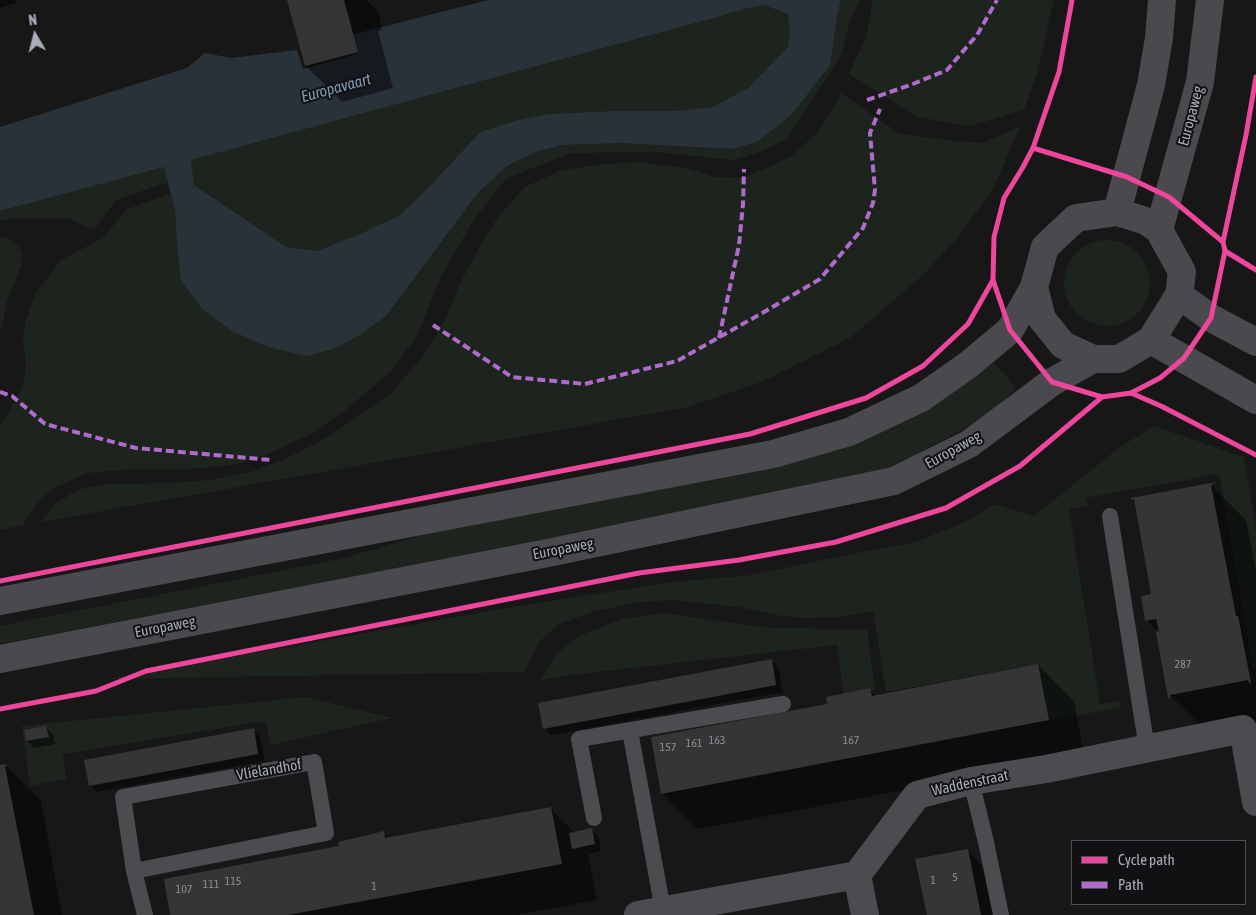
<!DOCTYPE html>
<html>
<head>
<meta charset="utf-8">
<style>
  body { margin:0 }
  #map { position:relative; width:1256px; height:915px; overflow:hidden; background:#171717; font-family:"Asap Condensed",sans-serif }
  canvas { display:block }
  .legend { position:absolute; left:1071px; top:840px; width:175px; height:65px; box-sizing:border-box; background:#111113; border:1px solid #4d4f55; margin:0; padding:6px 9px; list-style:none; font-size:15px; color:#a8adb8 }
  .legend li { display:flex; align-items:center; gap:10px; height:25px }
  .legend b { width:25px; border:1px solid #4d4f55 }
  .north { position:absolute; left:10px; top:10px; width:50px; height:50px; -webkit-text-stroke:4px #111113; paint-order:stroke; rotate:352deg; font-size:14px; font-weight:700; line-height:20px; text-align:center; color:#a8adb8 }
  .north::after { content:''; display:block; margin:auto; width:18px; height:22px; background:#a8adb8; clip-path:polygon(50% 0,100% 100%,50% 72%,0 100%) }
</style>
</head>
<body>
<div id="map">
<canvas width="1256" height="915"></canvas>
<ul class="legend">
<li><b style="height:6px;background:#ed469a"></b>Cycle path</li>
<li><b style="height:6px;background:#b06ccc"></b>Path</li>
</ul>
<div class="north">N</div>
</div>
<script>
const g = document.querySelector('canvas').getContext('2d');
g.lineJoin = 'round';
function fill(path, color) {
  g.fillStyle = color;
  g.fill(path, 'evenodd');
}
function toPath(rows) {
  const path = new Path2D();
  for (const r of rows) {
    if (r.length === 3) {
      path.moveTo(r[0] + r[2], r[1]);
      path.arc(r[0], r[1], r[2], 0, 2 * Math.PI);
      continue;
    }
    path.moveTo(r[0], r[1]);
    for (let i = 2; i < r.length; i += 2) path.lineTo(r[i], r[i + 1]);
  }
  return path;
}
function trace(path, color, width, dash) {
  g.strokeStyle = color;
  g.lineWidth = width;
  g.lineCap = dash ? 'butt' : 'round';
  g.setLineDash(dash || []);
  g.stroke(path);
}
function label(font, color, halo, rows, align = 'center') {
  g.font = font + ' "Asap Condensed",sans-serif';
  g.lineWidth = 4;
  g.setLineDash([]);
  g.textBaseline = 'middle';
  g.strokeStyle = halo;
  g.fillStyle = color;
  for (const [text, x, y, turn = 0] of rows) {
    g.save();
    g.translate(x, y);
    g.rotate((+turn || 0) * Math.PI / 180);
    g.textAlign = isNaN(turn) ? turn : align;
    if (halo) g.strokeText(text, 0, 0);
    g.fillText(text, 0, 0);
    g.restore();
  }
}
fill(toPath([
  [841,0,860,0,850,21,841,55,787,139,759,152,733,160,656,152,571,153,512,176,504,181,475,218,442,274,417,336,390,372,348,408,311,434,265,455,233,465,189,469,133,469,87,473,52,489,36,505,23,525,0,530,0,426,18,396,24,381,26,367,23,337,26,320,35,294,61,260,103,238,127,209,171,194,175,211,177,244,336,348,358,336,386,316,477,194,507,166,536,152,562,145,620,143,731,149,837,16],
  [873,0,1054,0,1037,73,1024,110,970,126,917,117,849,74,866,37],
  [764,5,788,13,790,33,788,47,748,88,712,107,676,111,613,111,548,114,518,120,480,132,430,186,400,215,362,233,317,251,286,247,194,185,190,160,710,19,748,8],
  [841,93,900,134,946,140,983,143,1020,127,993,189,958,237,923,275,850,338,764,381,688,407,41,522,55,504,77,490,107,484,171,483,211,480,254,471,287,458,326,438,389,395,420,360,437,334,445,320,459,285,482,242,498,217,525,187,562,170,604,164,640,162,686,168,716,177,740,178,765,169,794,154,818,132,837,102],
  [164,167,168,182,116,200,94,230,69,219,14,218,0,221,0,211],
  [5,236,15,243,22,252,21,265,7,302,0,334,0,238],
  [1107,283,43],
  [993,364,1004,373,1016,389,989,413,965,428,904,461,844,484,0,644,0,626,340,559,443,529,898,423],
  [1154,426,1244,457,1256,528,1256,667,1253,668,1219,474,1085,498,1089,505,1069,509,1100,704,1120,701,1120,708,1049,720,1038,664,886,692,873,611,839,617,803,618,776,615,739,607,671,600,641,602,595,611,559,624,539,642,524,672,107,679,495,610,671,582,752,575,836,557,916,542,969,520,995,504,1034,516,1120,447],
  [666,613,759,627,867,630,875,690,844,696,837,645,587,673,541,680,555,655,579,636,622,619],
  [306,697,392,718,270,745,266,721,63,754,66,779,30,786,22,726]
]), '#1d241e');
fill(toPath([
  [488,0,841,0,837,16,830,65,792,114,757,142,731,149,620,143,562,145,536,152,507,166,477,194,386,316,358,336,336,348,307,356,268,347,232,331,202,309,181,280,177,244,175,211,164,167,0,211,0,127,187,68,205,53,231,58,297,50,303,69,357,54,351,35],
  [764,5,788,14,790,33,788,47,748,88,712,107,676,111,613,111,548,114,518,120,480,132,430,186,400,215,362,233,317,251,286,247,194,185,191,160,710,19,748,8]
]), '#2a3239');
fill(toPath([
  [0,0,15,0,16,3,0,8],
  [289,0,367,0,378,12,382,30,378,31,393,88,342,102,306,66],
  [1210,484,1246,520,1256,572,1256,721,1205,730,1169,694,1159,632,1147,620,1153,595],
  [771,660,778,667,783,692,551,735,544,728],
  [1038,665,1074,701,1084,756,698,829,662,793,870,690,876,696],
  [46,727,53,734,55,744,34,748,27,741],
  [253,730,260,737,265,761,97,792,90,785],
  [5,765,41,801,62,915,0,915,0,766],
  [550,809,575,833,592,830,599,837,601,851,588,854,597,900,515,915,172,915,340,847,383,833,389,838],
  [968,851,1003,887,1009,915,928,915,918,864,915,861]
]), '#0007');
fill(toPath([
  [287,0,344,0,358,52,305,66],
  [1216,482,1211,485,1236,616,1238,616,1251,683,1249,683,1248,680,1170,695,1170,698,1168,698,1156,632,1159,631,1156,619,1145,621,1141,596,1151,594,1134,499,1131,500,1131,498],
  [772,659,776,685,543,729,538,703],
  [1038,664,1049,720,661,794,651,737,827,704,826,697,870,688,872,696],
  [46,726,49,737,26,741,24,730],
  [254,728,258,754,89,786,84,760],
  [6,764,7,766,5,766,34,915,0,915,0,765],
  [551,807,562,864,288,915,170,915,164,879,339,846,338,842,384,831,385,838],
  [592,828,595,844,572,849,569,833],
  [968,849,981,915,927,915,915,859]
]), '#353536');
trace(toPath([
  [1110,516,1147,749],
  [630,731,663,910],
  [971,781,986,842,1001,915],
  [594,818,579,739,783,704],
  [134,871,326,833,314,762,123,797,134,871,145,915]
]), '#4b4c50', 16);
trace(toPath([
  [857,875,865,915],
  [638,915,857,875,917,795,971,781,1046,769,1243,729,1256,802]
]), '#4b4c50', 28);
trace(toPath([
  [1117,212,1146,221,1159,230,1182,272,1179,295,1151,340,1119,359,1093,359,1063,345,1042,319,1034,287,1045,247,1076,218,1117,212],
  [1117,212,1151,85,1159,38,1162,0],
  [1159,230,1200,82,1210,0],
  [1179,295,1211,318,1256,342],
  [1151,340,1256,400],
  [0,601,773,454,849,432,921,398,968,365,1010,330,1034,287],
  [0,659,548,553,894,481,969,444,1052,382,1093,359]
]), '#4a4a4e', 28);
trace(toPath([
  [867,100,913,84,947,70,977,35,997,0],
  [433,325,512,377,585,384,677,361,764,312,820,279,863,228,873,203,875,190,870,133,880,109],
  [719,338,739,245,743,204,744,169],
  [0,392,12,396,45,424,136,448,271,460]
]), '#b06ccc', 4, [8, 4]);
trace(toPath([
  [1072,0,1059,72,1033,148,1023,167,1004,198,994,237,993,280,1010,330,1052,382,1102,397,1131,393,1160,378,1184,358,1211,318,1225,251],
  [1256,77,1246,135,1223,242,1225,251,1256,270],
  [1033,148,1127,177,1169,197,1223,242],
  [1131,393,1161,406,1256,455],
  [0,581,750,434,866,398,923,366,968,324,993,280],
  [0,709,96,691,146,671,639,573,739,560,836,542,946,508,1020,466,1102,397]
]), '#ed469a', 5);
label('12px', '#8b8f98', null, [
  ["287",1183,664],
  ["163",717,740],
  ["167",851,740],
  ["161",694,743],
  ["157",668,747],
  ["5",955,877],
  ["1",933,880],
  ["115",233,881],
  ["111",211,884],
  ["1",374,886],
  ["107",184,889]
]);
label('15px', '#a8adb8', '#111113', [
  ["Europaweg",1191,116,-75],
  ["Europaweg",953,450,-29],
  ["Europaweg",563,549,-11],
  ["Europaweg",165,627,-11],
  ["Vlielandhof",269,770,-10],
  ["Waddenstraat",970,783,-12]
]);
label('italic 16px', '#7f9bb3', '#111113', [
  ["Europavaart",336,88,-15]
]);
</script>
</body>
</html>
